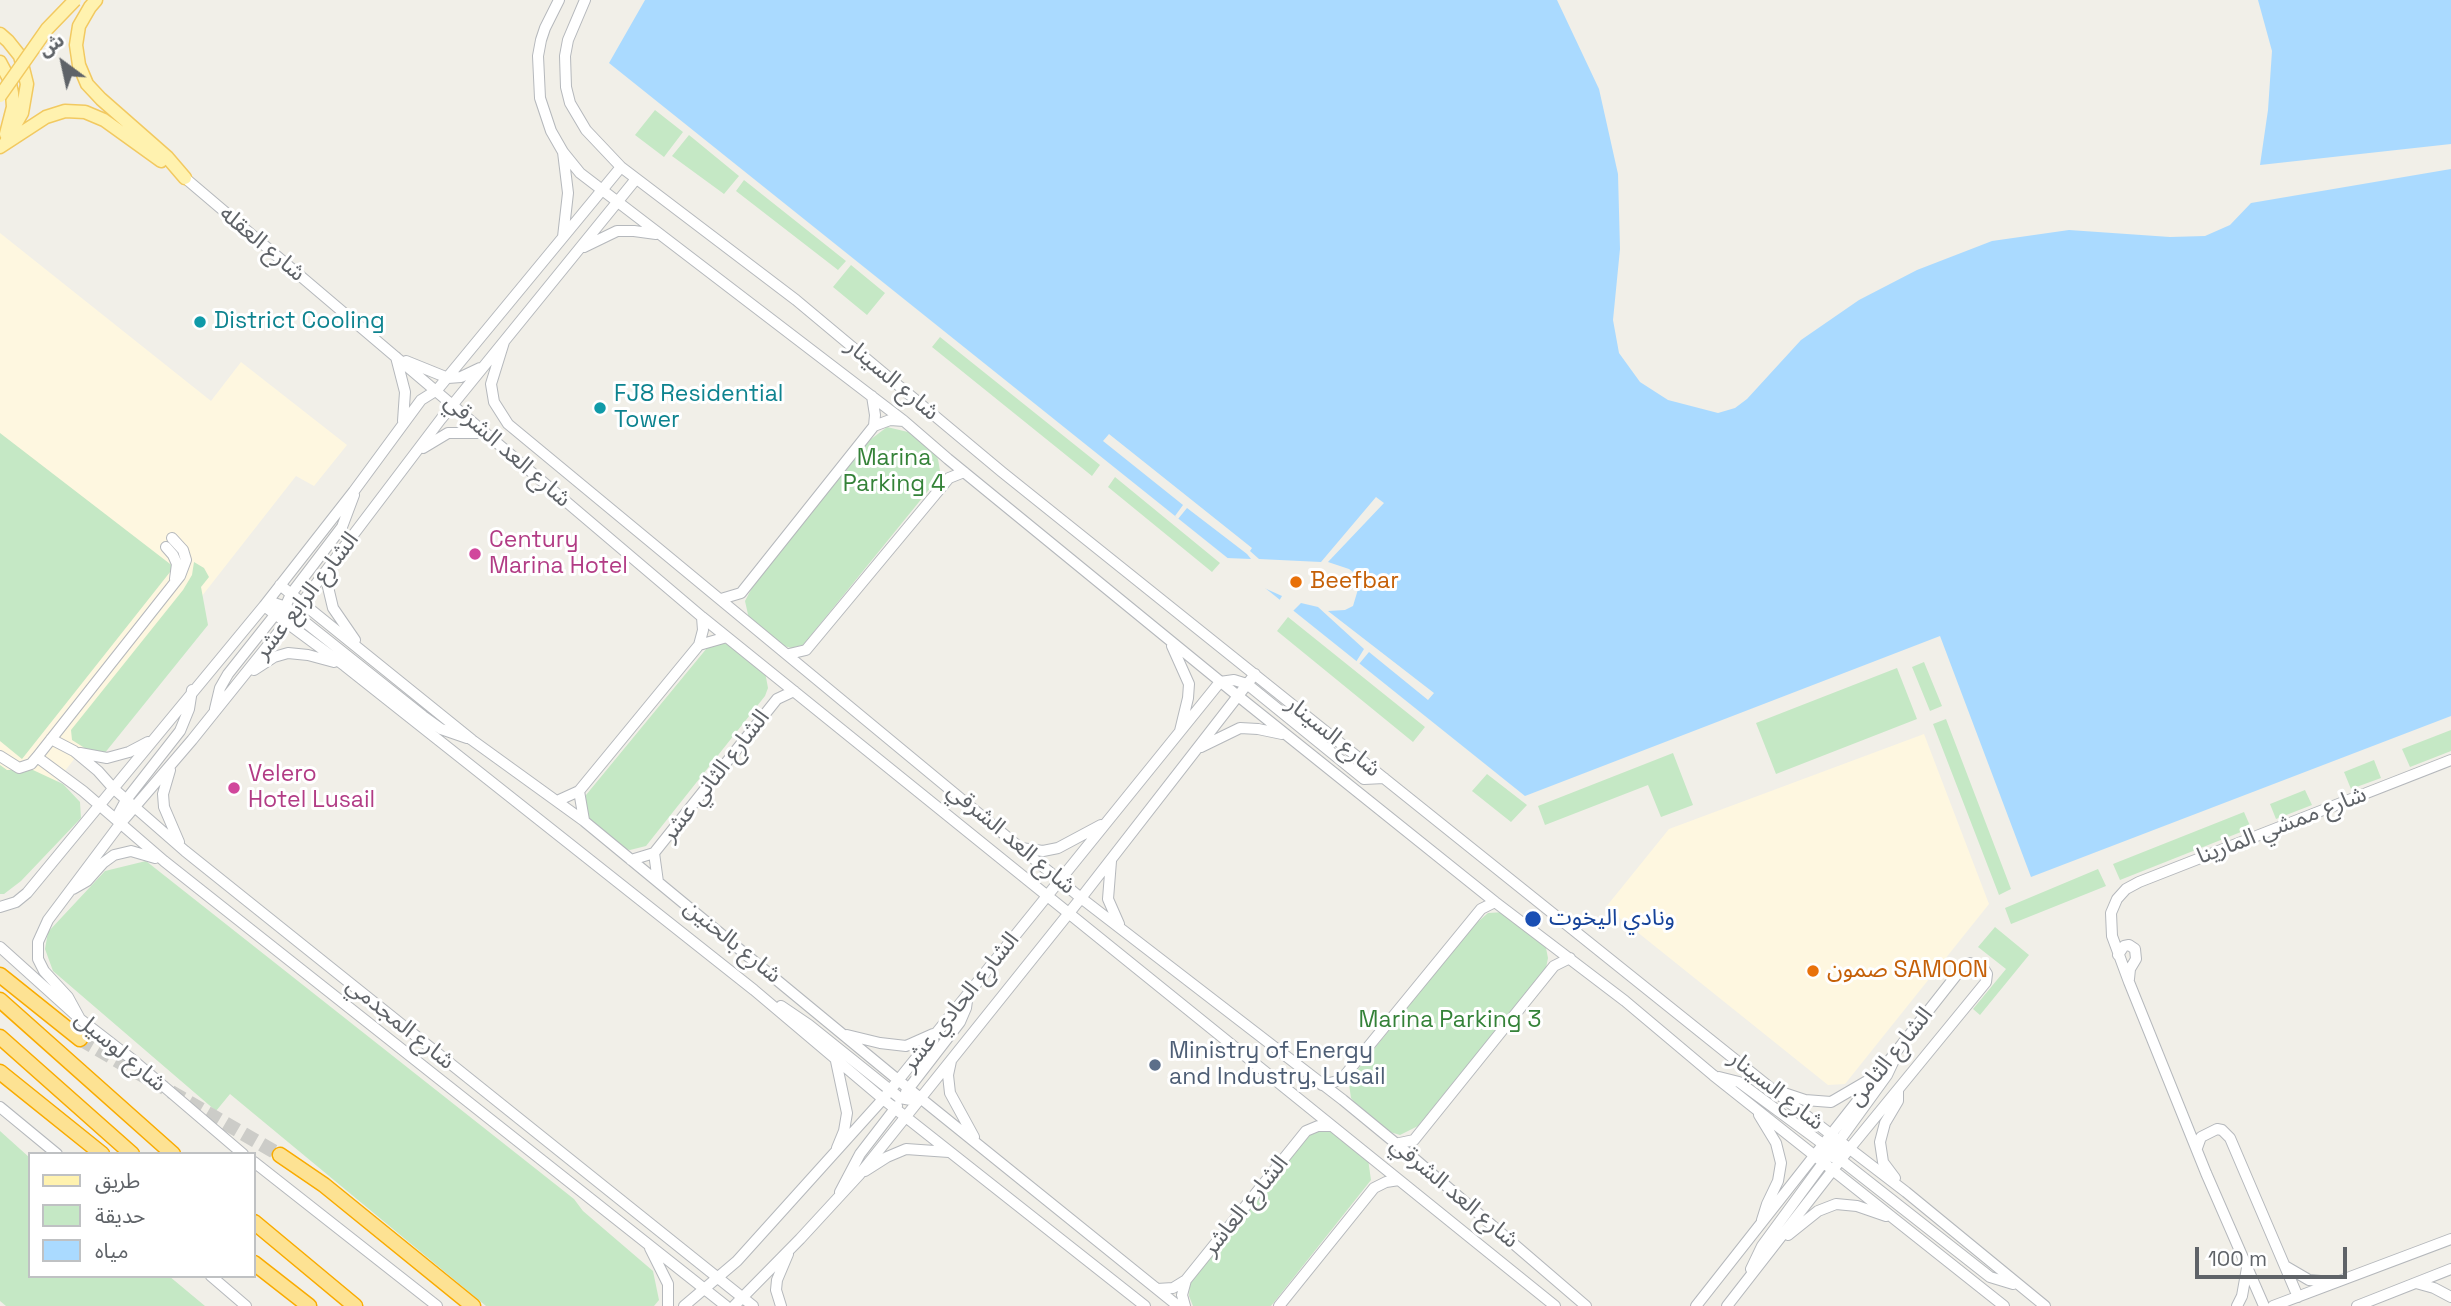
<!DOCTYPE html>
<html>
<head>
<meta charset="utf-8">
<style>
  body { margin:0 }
  #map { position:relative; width:2451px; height:1306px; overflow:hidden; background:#f1efe8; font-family:"Space Grotesk","Noto Sans Arabic",sans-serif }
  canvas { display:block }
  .legend { position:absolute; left:28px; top:1152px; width:228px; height:126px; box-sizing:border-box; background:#fff; border:2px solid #bfc1c3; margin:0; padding:9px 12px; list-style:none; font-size:21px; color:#5f6368 }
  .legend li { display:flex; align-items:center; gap:14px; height:35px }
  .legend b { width:35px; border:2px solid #bfc1c3 }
  .north { position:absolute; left:28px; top:28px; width:70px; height:70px; -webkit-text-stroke:5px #fff; paint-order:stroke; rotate:327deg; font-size:19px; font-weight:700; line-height:28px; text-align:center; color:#5f6368 }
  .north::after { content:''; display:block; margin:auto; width:24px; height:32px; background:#5f6368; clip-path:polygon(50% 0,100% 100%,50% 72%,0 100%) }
  .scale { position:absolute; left:2195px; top:1247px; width:152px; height:32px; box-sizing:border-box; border:4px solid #5f6368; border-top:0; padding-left:9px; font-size:21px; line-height:24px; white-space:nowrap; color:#5f6368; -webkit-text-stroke:5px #fff; paint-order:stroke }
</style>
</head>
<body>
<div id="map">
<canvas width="2451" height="1306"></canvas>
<ul class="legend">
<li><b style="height:9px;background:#fff2af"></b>طريق</li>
<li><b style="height:19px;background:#c5e8c5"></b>حديقة</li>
<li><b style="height:19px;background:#aadaff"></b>مياه</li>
</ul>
<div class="north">ش</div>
<div class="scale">100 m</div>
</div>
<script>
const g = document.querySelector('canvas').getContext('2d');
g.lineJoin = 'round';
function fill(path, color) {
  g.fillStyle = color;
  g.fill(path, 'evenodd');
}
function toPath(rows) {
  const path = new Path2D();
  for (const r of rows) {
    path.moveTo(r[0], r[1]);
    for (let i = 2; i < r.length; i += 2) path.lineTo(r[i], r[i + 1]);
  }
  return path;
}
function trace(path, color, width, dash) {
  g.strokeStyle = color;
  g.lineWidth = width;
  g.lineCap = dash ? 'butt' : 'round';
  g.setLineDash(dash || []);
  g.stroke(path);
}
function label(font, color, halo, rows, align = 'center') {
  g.font = font + ' "Space Grotesk","Noto Sans Arabic",sans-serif';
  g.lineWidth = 6;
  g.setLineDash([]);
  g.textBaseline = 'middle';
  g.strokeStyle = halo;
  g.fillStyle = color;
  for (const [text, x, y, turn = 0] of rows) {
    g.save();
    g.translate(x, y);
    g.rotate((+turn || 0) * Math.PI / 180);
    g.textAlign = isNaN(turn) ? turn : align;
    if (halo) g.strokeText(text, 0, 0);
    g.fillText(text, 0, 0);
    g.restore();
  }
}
fill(toPath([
  [0,233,211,401,241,362,347,445,314,486,296,476,39,804,0,773],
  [1924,734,1989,904,1845,1084,1828,1085,1606,907,1669,829]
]), '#fef7e0');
fill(toPath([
  [655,110,683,132,664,157,635,135],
  [689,135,739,176,724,194,672,156],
  [744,180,846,261,838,270,736,191],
  [851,265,885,293,867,315,833,287],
  [940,337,1100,465,1092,476,932,347],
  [887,427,908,432,933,452,938,459,940,471,936,481,803,645,791,648,781,645,749,619,745,601,753,586,870,440],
  [0,433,174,567,22,759,0,741],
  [1115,477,1220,563,1212,572,1108,487],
  [194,562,204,568,209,577,201,587,208,625,104,754,91,752,72,740,71,730,183,590,192,575],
  [1288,617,1425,727,1413,742,1277,631],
  [714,644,728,644,765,672,768,688,765,696,646,846,630,850,619,848,590,824,585,804,586,795,707,648],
  [1924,662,1942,706,1930,711,1912,667],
  [1897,668,1917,719,1776,774,1756,723],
  [1946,719,2011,889,1999,895,1933,724],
  [2451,730,2451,751,2410,767,2402,749],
  [1673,753,1693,805,1661,817,1648,785,1545,825,1538,806],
  [2374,760,2381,778,2351,789,2344,772],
  [0,765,7,770,33,770,63,784,80,802,81,818,21,881,4,894,0,894],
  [1487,774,1527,805,1511,822,1472,791],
  [2305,790,2312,805,2276,819,2270,804],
  [2244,812,2251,828,2120,880,2113,864],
  [146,861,574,1199,583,1211,653,1271,659,1300,654,1306,486,1306,230,1094,216,1111,53,971,45,949,48,932,105,871],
  [2098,869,2106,886,2011,924,2005,908],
  [1505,912,1546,948,1548,958,1546,968,1418,1126,1400,1135,1390,1132,1361,1110,1351,1098,1349,1084,1354,1074,1473,926,1488,913],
  [1995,927,2029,955,1980,1015,1973,1009,2006,969,1978,947],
  [1329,1129,1368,1159,1371,1180,1271,1306,1193,1306,1189,1296,1190,1283,1307,1136,1317,1130],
  [0,1131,30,1158,30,1276,169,1276,205,1306,6,1306,0,1301]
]), '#c5e8c5');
fill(toPath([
  [645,0,1557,0,1599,89,1618,174,1620,249,1613,320,1619,353,1640,382,1668,400,1718,413,1735,408,1747,399,1801,340,1859,300,1917,270,1992,241,2069,230,2170,237,2205,236,2230,225,2251,203,2451,169,2451,716,2031,877,1940,636,1525,796,609,63],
  [2258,0,2451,0,2451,144,2260,165,2268,110,2272,51]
]), '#aadaff');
fill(toPath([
  [1109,434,1252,548,1250,551,1259,559,1321,562,1376,497,1384,503,1328,562,1349,569,1353,572,1359,586,1353,606,1345,610,1328,611,1434,693,1428,700,1369,652,1359,664,1356,662,1364,649,1318,607,1301,603,1292,612,1279,601,1282,596,1262,587,1226,558,1251,559,1247,554,1187,508,1178,519,1175,516,1183,505,1103,441]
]), '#f1efe8');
trace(toPath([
  [80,1039,280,1155]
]), '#ccccc8', 14, [14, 7]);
const minor = toPath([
  [559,0,545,28,541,40,538,56,540,98,551,131,563,152,580,173,904,421,948,459,1238,696,1495,902,1625,1001,1713,1075,2004,1306],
  [585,0,568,40,565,56,566,87,570,103,586,130,621,167,796,300,1002,472,1773,1090,1906,1192,2045,1306],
  [563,152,568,193,563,237],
  [185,178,702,617,1555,1306],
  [584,247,617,231,634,231,656,234],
  [504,342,491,384,494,402,508,424,1081,898,1343,1100,1416,1160,1586,1306],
  [396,357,405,392,403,421],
  [406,361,448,378,461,377,480,368],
  [872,396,875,415,874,426],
  [423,448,448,433,483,433],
  [166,547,173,555,177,564,175,579],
  [329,568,328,587,333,608,355,640],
  [280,585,472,740,584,821,898,1080,1178,1306],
  [721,599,741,593,874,426,890,420,904,421],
  [264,606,345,666,754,990,883,1099,1145,1306],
  [264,606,274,603,286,607,423,716,441,729,467,738],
  [283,612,291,594,342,527,354,495],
  [699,645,727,637],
  [1172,646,1189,684,1188,698,1180,731],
  [789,654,806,650,949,478,964,472],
  [254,670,274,657,288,653,308,655,334,662],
  [1220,682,1234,680,1247,684,1364,779,1384,778],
  [215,709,220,688,228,674,278,611],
  [51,739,74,751,98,771,114,789,185,851,753,1306],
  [1201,747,1240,728,1258,729,1282,734],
  [80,753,107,758,129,752,148,742],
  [0,756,19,768,31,764,37,757,180,576,186,560,183,550,172,538],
  [37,757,83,791,164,861,726,1306],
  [170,770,163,794,164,807,179,842],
  [579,791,584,820],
  [557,801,579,791,699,645,703,630,702,617],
  [120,824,119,813,126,800,180,731,189,709,192,690],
  [1021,848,1043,851,1058,848,1101,825],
  [654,853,658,882],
  [631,860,654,853,777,699,794,691],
  [1111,861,1108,899,1119,924],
  [73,889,87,881,103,863,114,855,131,851,155,858],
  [0,907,16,902,27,893,264,606,354,491,421,400,437,390,621,167],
  [0,947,80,1019,133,1060,243,1154],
  [2118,955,2124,946,2129,945,2135,949,2136,959,2130,969,2129,979],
  [781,1006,809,1025,900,1098,911,1100,919,1097],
  [80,1019,68,997,44,971,38,959,38,942,48,920,120,824,192,740,294,613,441,419,636,179],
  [847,1035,880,1043,906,1046,933,1034],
  [836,1061,847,1113,844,1131,837,1148],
  [951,1061,948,1075,950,1093,974,1137],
  [1719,1077,1739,1082,1827,1147,1840,1150,1850,1148],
  [1322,1085,1341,1080,1481,909,1495,902],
  [1778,1091,1805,1100,1831,1102,1867,1081],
  [906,1092,960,1022,966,1008,968,994],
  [0,1107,57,1154],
  [1759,1115,1776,1143,1781,1163,1778,1181,1767,1204,1762,1220],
  [1395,1144,1414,1140,1554,966,1570,958],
  [1837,1144,1887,1075,1895,1058],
  [2197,1148,2201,1137,2217,1129,2222,1130,2230,1138,2298,1297],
  [1814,1155,1827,1155,1841,1160,1990,1277,2013,1284],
  [254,1162,437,1306],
  [865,1171,887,1157,906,1149,949,1152],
  [1895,1178,1883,1162,1880,1142,1885,1123,1898,1101,1898,1090],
  [840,1192,860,1154,897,1106],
  [1788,1235,1818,1211,1836,1204,1857,1206,1886,1216],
  [650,1248,668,1284,668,1306],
  [2285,1266,2309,1280,2332,1282],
  [1751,1269,1762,1246,1823,1163,1830,1148,1830,1134],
  [211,1276,246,1306],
  [2416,1283,2434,1288,2451,1297],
  [1157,1289,1173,1288,1186,1280,1306,1131,1318,1126,1331,1126],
  [684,1306,737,1261,883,1099,1220,682],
  [734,1306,800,1239,859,1175,1081,898,1255,674],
  [781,1306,776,1290,777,1280,788,1254],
  [1185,1306,1182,1295,1186,1280],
  [1279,1306,1374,1188,1386,1182,1399,1180],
  [1696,1306,1962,968,1970,963,1982,966,1987,974,1986,982,1850,1148,1727,1306],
  [2237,1306,2242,1296,2247,1268],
  [2264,1306,2206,1173,2129,982,2112,936,2111,913,2117,899,2126,889,2139,882,2451,760],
  [2273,1306,2451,1239],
  [2357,1306,2451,1269]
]);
const major = toPath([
  [96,0,90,7,79,26,76,45,79,65,87,84,101,99,167,157,185,178],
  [0,34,8,41,20,56,27,84,22,113,7,139],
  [0,62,9,79,12,93,13,107,6,134],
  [0,147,46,117,65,111,85,112,104,120,161,161]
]);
const highway = toPath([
  [0,975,80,1039],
  [0,1000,173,1154],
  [0,1037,132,1154],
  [0,1072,102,1154],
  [280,1155,324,1185,473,1306],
  [254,1222,355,1306],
  [254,1263,309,1306]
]);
trace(minor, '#b5b8bc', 12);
trace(major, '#f2c960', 15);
trace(highway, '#f9ab00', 17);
trace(minor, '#fff', 10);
trace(major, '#fff2af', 12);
trace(highway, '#fde293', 14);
const majorBridge = toPath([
  [0,96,47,29,75,0]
]);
trace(majorBridge, '#f2c960', 15, []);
trace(majorBridge, '#fff2af', 12);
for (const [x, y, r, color] of [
  [200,322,7,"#0f9aa8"],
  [600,408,7,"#0f9aa8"],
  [475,554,7,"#d1479c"],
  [1296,582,7,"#e8710a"],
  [234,788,7,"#d1479c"],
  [1533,919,9,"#1a4fb4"],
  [1813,971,7,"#e8710a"],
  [1155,1065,7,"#5c6f8a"]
]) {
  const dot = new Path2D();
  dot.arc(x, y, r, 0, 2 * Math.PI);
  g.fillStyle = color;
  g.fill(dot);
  trace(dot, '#fff', 2.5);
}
label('23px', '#5f6368', '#fff', [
  ["شارع العقله",262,244,40],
  ["شارع السينار",892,380,40],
  ["شارع العد الشرقي",507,451,41],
  ["الشارع الرابع عشر",307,596,-52],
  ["شارع السينار",1333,737,39],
  ["الشارع الثاني عشر",716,776,-52],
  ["شارع ممشي المارينا",2282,826,-21],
  ["شارع العد الشرقي",1011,839,40],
  ["شارع بالحنين",732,942,39],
  ["الشارع الحادي عشر",961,1002,-51],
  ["شارع المجدمي",400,1024,39],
  ["شارع لوسيل",120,1052,40],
  ["الشارع الثامن",1891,1057,-51],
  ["شارع السينار",1776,1091,38],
  ["شارع العد الشرقي",1454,1193,40],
  ["الشارع العاشر",1246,1206,-51]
]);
label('23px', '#0d838f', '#fff', [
  ["District Cooling",214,322],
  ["FJ8 Residential",614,395],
  ["Tower",614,421]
], 'left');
label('23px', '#348238', '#fff', [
  ["Marina",894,459],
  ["Parking 4",894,485],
  ["Marina Parking 3",1450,1021]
]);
label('23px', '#b23c85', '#fff', [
  ["Century",489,541],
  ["Marina Hotel",489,567],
  ["Velero",248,775],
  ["Hotel Lusail",248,801]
], 'left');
label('23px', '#c56008', '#fff', [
  ["Beefbar",1310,582],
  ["صمون SAMOON",1827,971]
], 'left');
label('23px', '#164399', '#fff', [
  ["ونادي اليخوت",1549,919]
], 'left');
label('23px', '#4e5e75', '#fff', [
  ["Ministry of Energy",1169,1052],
  ["and Industry, Lusail",1169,1078]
], 'left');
</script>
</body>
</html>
